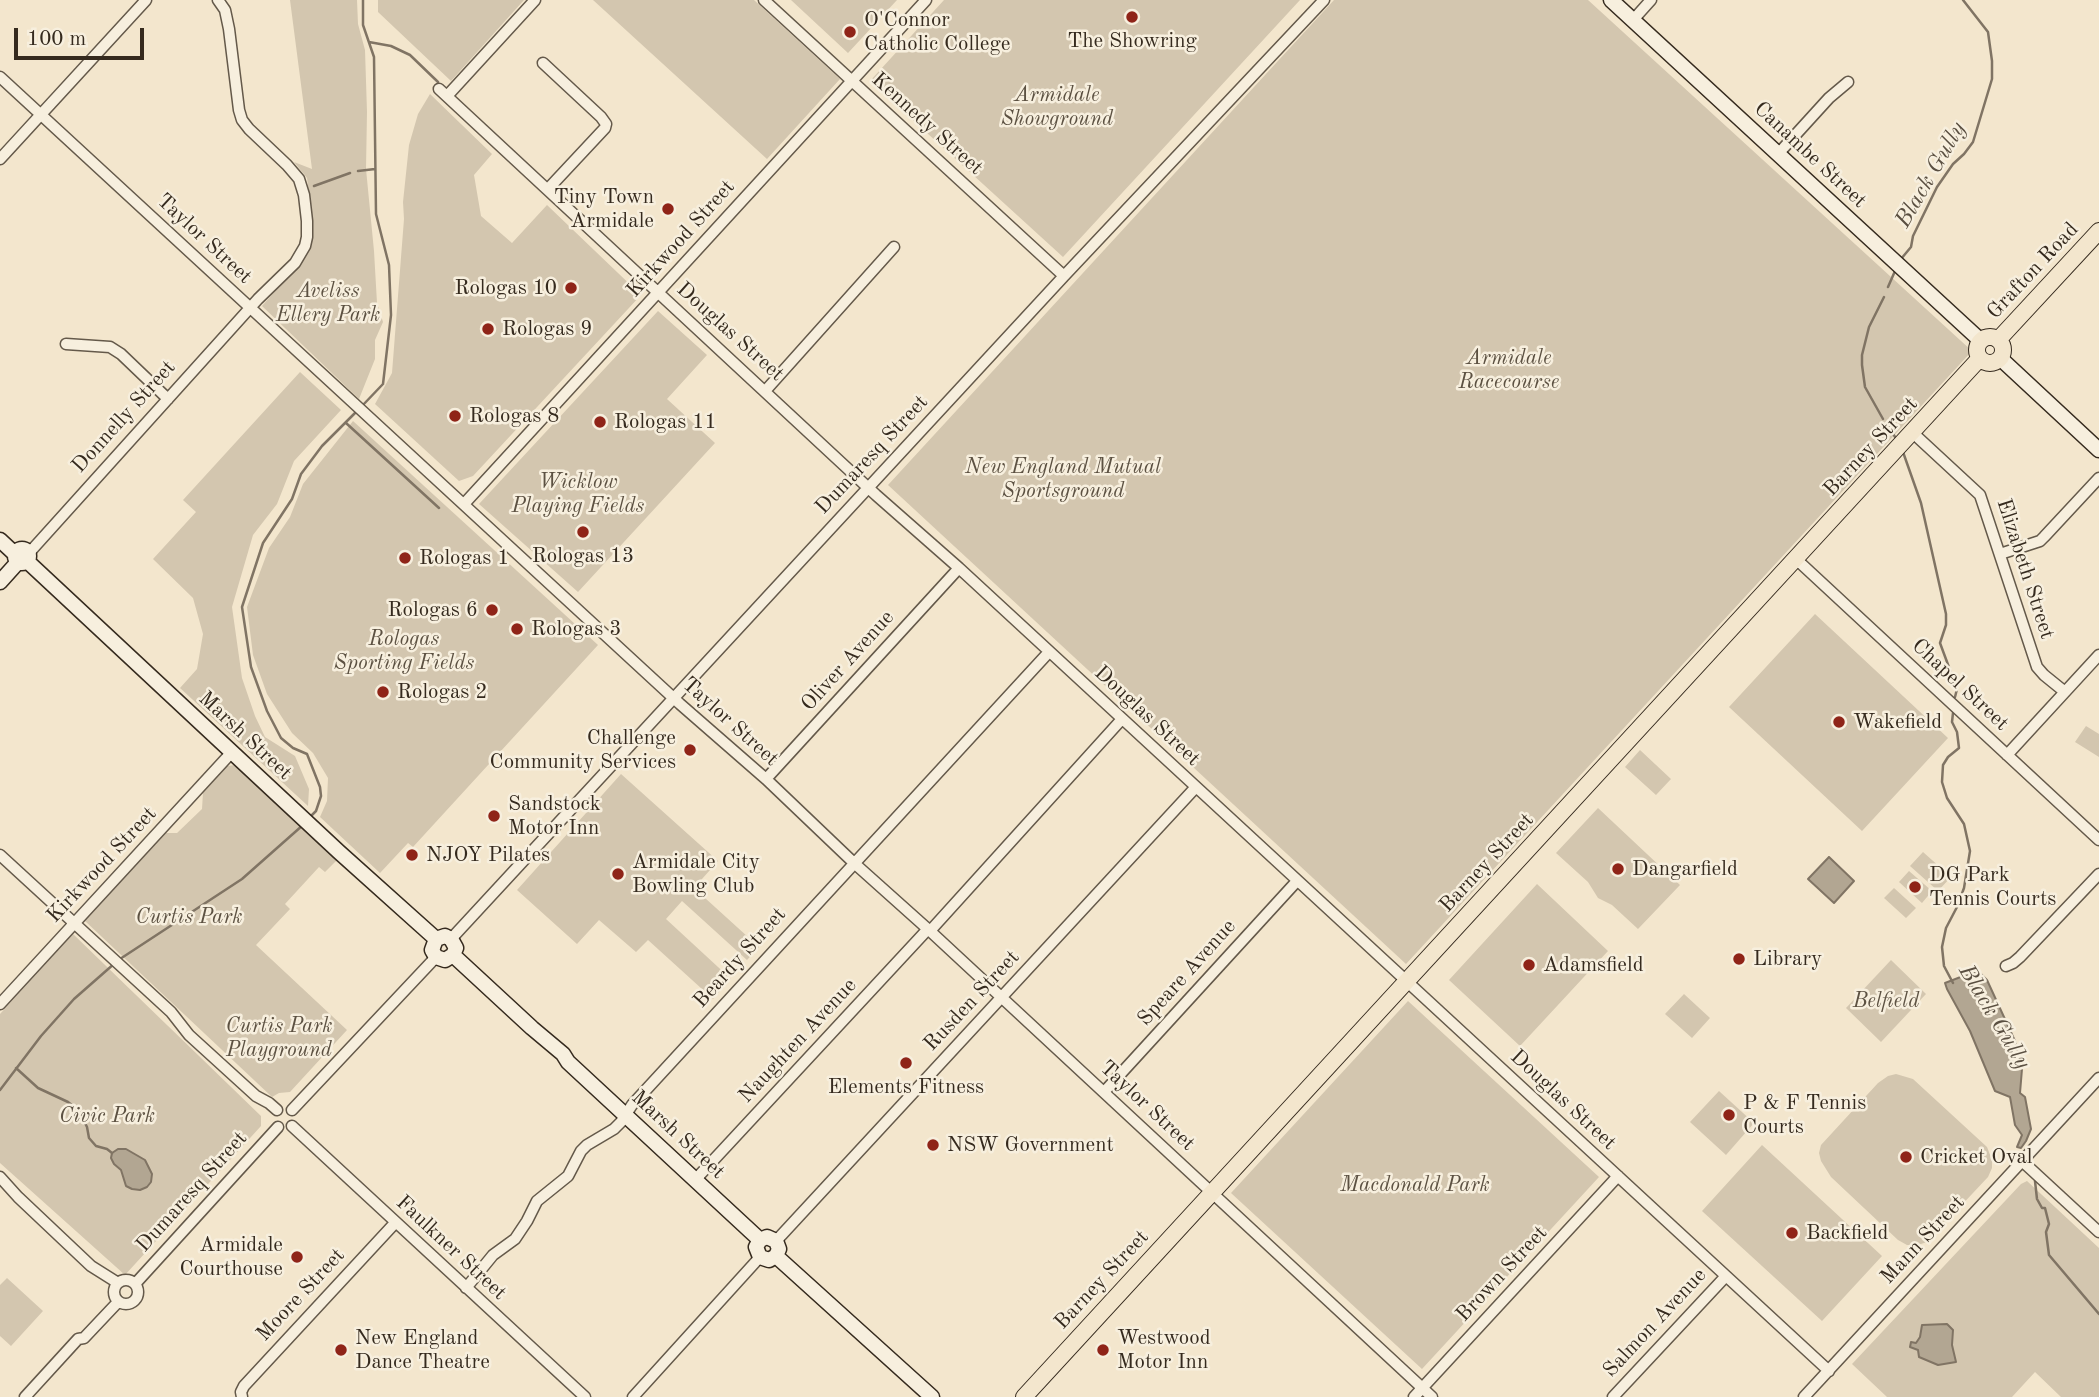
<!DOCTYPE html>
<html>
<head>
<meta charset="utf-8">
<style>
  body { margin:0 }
  #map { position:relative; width:2099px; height:1397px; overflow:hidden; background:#f3e6cd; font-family:"Old Standard TT",serif }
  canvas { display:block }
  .scale { position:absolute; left:14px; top:28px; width:130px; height:32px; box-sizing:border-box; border:4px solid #352a1e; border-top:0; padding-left:9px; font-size:21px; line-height:24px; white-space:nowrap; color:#352a1e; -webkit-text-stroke:5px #f7efde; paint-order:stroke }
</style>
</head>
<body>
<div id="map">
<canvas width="2099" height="1397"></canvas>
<div class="scale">100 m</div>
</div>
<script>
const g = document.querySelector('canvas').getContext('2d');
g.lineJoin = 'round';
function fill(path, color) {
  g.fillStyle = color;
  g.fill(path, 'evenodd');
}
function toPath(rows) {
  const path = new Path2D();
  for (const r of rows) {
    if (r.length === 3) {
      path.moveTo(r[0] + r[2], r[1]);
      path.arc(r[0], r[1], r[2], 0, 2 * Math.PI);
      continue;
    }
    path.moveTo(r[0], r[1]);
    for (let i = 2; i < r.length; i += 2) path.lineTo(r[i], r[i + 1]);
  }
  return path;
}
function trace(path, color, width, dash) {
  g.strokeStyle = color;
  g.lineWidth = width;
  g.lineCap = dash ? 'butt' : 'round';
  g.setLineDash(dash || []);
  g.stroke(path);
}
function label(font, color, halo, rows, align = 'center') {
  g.font = font + ' "Old Standard TT",serif';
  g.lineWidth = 5;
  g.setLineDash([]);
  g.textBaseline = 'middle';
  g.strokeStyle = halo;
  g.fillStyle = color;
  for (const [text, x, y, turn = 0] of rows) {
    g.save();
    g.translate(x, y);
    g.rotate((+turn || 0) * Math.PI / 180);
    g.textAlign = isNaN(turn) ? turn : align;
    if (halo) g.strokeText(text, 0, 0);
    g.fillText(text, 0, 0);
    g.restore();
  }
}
fill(toPath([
  [290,0,357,0,358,24,365,50,367,112,366,169,374,251,377,303,383,322,375,340,375,359,359,399,262,306,306,256,311,244,312,219,307,178,294,162,312,169],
  [378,0,524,0,451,81,378,12],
  [593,0,754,0,840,79,767,159],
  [791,0,897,0,848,53],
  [944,0,1300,0,1063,257,870,81],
  [1334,0,1588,0,1972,351,1406,964,888,485],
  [430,94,492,154,474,175,481,216,512,243,547,205,641,295,473,476,459,481,375,404,392,373,404,219,403,202,409,145,418,114],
  [658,311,707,355,667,399,715,443,578,592,479,504],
  [300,372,341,410,294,461,277,504,253,535,232,607,242,678,255,716,265,737,295,756,309,789,308,806,180,688,197,669,203,634,193,598,153,559,196,512,183,500],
  [353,421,598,645,413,847,408,843,380,873,320,817,327,801,328,778,313,753,292,733,267,694,253,655,247,607,269,548,290,517,303,484],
  [1815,614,1948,738,1862,831,1729,707],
  [2086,726,2099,734,2099,757,2075,742],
  [1640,750,1671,779,1656,795,1625,767],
  [235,765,338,859,325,872,319,867,285,904,290,909,256,945,347,1030,290,1092,279,1093,272,1097,85,921,166,833,177,833,202,809,203,793,227,766],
  [621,774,718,861,694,888,759,947,747,960,682,901,666,919,731,979,713,999,648,940,636,952,599,920,577,944,517,890],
  [1598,808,1680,885,1638,929,1612,905,1598,898,1588,882,1556,853],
  [1923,852,1951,877,1938,891,1910,866],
  [1909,871,1932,891,1922,903,1899,882],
  [1537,884,1608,951,1520,1046,1449,980],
  [1894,888,1916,908,1906,918,1884,898],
  [73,934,261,1116,261,1126,125,1275,0,1163,0,1014],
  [1891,960,1926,994,1881,1042,1846,1008],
  [1684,994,1710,1018,1692,1038,1665,1014],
  [1408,1001,1599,1177,1422,1369,1231,1193],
  [1896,1074,1913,1079,1987,1147,1992,1160,1992,1168,1988,1177,1927,1242,1918,1245,1907,1245,1898,1240,1831,1177,1821,1161,1819,1153,1821,1145,1878,1083,1888,1076],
  [1719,1091,1754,1123,1726,1155,1690,1122],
  [1762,1145,1882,1256,1822,1321,1702,1211],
  [2027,1181,2099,1248,2099,1397,2061,1397,2035,1372,2012,1397,1887,1397,1852,1364,2021,1184],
  [7,1278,43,1311,11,1346,0,1336,0,1285]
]), '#d3c6af');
const water = toPath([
  [1829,857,1854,881,1834,903,1808,879,1829,857],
  [1971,973,1980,973,1987,980,2015,1041,2022,1069,2020,1093,2025,1097,2031,1129,2026,1141,2021,1148,2017,1147,2022,1135,2015,1125,2010,1097,1995,1091,1970,1031,1947,989,1945,983,1971,973],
  [118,1149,126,1149,145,1160,152,1174,151,1182,147,1187,140,1190,132,1189,126,1186,121,1170,114,1164,111,1158,112,1153,118,1149],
  [1947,1324,1953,1330,1952,1345,1956,1362,1938,1365,1919,1357,1918,1350,1910,1347,1911,1342,1916,1343,1920,1337,1922,1325,1947,1324]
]);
fill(water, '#b2a692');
trace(water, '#807464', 2);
trace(toPath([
  [369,42,391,46,410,55,438,82],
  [358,171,375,169],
  [314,186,350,173],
  [1901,259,1911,247,1913,236,1937,187,1953,164,1964,154,1973,142,1992,79,1992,61,1988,32,1963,0],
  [1888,287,1895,271],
  [362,406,383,384,391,315,389,265,376,214,374,57,363,25,363,0],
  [1883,419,1865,387,1862,365,1862,355,1869,327,1884,297],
  [346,423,439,508],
  [1888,426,1897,440],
  [1903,452,1921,503,1946,614,1946,625,1940,643,1957,689,1955,697],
  [310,817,316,811,321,796,320,787,307,754,293,748,281,738,267,711,251,667,242,607,263,543,292,499,301,474,322,446,357,411],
  [120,959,242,879,303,825],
  [1953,983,1944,966,1942,947,1946,928,1957,907,1964,888,1970,851,1964,824,1947,798,1942,782,1943,765,1948,757,1959,748,1957,732,1952,722,1953,713],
  [16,1068,38,1088,68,1102,79,1111,87,1127,89,1138,96,1146,107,1149,112,1153],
  [0,1090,41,1036,74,999,115,963],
  [2035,1181,2037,1199,2042,1208,2045,1208,2049,1224,2046,1232,2049,1255,2099,1314]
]), '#807464', 2.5);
const street = toPath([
  [764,0,1064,276],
  [1633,20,1651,0],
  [543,63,601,117,606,124,605,128,548,189],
  [0,77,680,704,766,779,854,863,930,931,1432,1397],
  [439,89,876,495,959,568,1829,1371],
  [447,96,535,0],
  [1778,154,1829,98,1848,82],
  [0,159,146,0],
  [66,344,110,347,121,354,168,399],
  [766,390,894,247],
  [1913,433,1980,495,2037,667,2044,675,2065,692],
  [464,504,926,0],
  [29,553,258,299,295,263,305,246,307,237,307,221,304,195,299,179,287,165,249,129,242,120,239,110,229,29,225,10,218,0],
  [2000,554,2040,541,2044,537,2099,478],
  [1796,559,2099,840],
  [2007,755,2099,655],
  [766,779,959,568],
  [0,855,171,1012,189,1035,256,1096,269,1103,277,1110],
  [930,931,1122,719],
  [451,939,1064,276,1324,0],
  [2006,966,2013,963,2020,957,2099,874],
  [0,1004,232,752],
  [1104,1092,1297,881],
  [292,1110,436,957],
  [292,1126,585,1397],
  [2022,1161,2099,1232],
  [0,1177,18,1197,91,1266,118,1283],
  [695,1180,928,929],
  [776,1241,1196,787],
  [126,1292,12],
  [135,1284,278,1127],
  [466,1288,493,1255,515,1239,527,1221,537,1201,568,1176,581,1151,587,1145,614,1129,621,1122,632,1105,1049,652],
  [25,1397,78,1339,84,1338,118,1302],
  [242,1397,241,1392,244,1386,395,1223],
  [633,1397,760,1257],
  [1414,1397,1618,1176],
  [1613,1397,1726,1276],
  [1804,1397,2099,1078]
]);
const secondary = toPath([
  [1611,0,1981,341],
  [2000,358,2099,450],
  [0,540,16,555],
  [22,556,7],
  [27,561,339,852,436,939],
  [0,582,18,562],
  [436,939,432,950,436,957,445,960,453,955],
  [436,939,445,936,451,939,456,948,453,955],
  [453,955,532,1028,563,1054,568,1062,760,1240],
  [760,1240,756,1247,760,1257,769,1260,776,1256],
  [760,1240,767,1237,776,1241,779,1249,776,1256],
  [776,1256,932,1397]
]);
const primary = toPath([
  [1990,350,13],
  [1998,340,2099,231],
  [1024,1397,1980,358]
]);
trace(street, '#64594a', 13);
trace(secondary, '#352a1e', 17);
trace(primary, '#352a1e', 18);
trace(street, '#f7efde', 10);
trace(secondary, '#f7efde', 14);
trace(primary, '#f3e6cd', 16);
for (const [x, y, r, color] of [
  [1132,17,7,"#8f2418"],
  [850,32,7,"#8f2418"],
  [668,209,7,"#8f2418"],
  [571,288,7,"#8f2418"],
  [488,329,7,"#8f2418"],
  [455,416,7,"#8f2418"],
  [600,422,7,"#8f2418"],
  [583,532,7,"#8f2418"],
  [405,558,7,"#8f2418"],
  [492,610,7,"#8f2418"],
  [517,629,7,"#8f2418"],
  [383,692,7,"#8f2418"],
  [1839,722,7,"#8f2418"],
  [690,750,7,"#8f2418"],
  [494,816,7,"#8f2418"],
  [412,855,7,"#8f2418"],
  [1618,869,7,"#8f2418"],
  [618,874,7,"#8f2418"],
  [1915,887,7,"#8f2418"],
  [1739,959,7,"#8f2418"],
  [1529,965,7,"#8f2418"],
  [906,1063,7,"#8f2418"],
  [1729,1115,7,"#8f2418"],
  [933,1145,7,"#8f2418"],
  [1906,1157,7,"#8f2418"],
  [1792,1233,7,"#8f2418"],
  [297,1257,7,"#8f2418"],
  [341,1350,7,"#8f2418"],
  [1103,1350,7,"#8f2418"]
]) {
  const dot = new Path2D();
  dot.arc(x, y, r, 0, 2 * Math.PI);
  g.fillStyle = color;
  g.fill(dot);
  trace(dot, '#f7efde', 2.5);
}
label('21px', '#352a1e', '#f7efde', [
  ["O'Connor",864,20],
  ["Catholic College",864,44],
  ["The Showring",1132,41,"center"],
  ["Tiny Town",654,197,"right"],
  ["Armidale",654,221,"right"],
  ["Rologas 10",557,288,"right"],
  ["Rologas 9",502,329],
  ["Rologas 8",469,416],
  ["Rologas 11",614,422],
  ["Rologas 13",583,556,"center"],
  ["Rologas 1",419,558],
  ["Rologas 6",478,610,"right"],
  ["Rologas 3",531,629],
  ["Rologas 2",397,692],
  ["Wakefield",1853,722],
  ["Challenge",676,738,"right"],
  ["Community Services",676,762,"right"],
  ["Sandstock",508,804],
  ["Motor Inn",508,828],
  ["NJOY Pilates",426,855],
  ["Armidale City",632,862],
  ["Bowling Club",632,886],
  ["Dangarfield",1632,869],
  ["DG Park",1929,875],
  ["Tennis Courts",1929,899],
  ["Library",1753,959],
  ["Adamsfield",1543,965],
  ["Elements Fitness",906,1087,"center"],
  ["P & F Tennis",1743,1103],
  ["Courts",1743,1127],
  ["NSW Government",947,1145],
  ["Cricket Oval",1920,1157],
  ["Backfield",1806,1233],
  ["Armidale",283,1245,"right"],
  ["Courthouse",283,1269,"right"],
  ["New England",355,1338],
  ["Dance Theatre",355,1362],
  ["Westwood",1117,1338],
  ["Motor Inn",1117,1362]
], 'left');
label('italic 21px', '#5c5142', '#f7efde', [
  ["Armidale",1057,95],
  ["Showground",1057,119],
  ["Aveliss",328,291],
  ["Ellery Park",328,315],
  ["Armidale",1509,358],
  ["Racecourse",1509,382],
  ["New England Mutual",1063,467],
  ["Sportsground",1063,491],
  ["Wicklow",578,482],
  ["Playing Fields",578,506],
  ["Rologas",404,639],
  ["Sporting Fields",404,663],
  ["Curtis Park",189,917],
  ["Belfield",1886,1001],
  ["Curtis Park",279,1026],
  ["Playground",279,1050],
  ["Civic Park",107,1116],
  ["Macdonald Park",1415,1185]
]);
label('21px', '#352a1e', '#f7efde', [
  ["Kennedy Street",927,124,42],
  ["Canambe Street",1810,155,43],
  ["Taylor Street",204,239,43],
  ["Kirkwood Street",681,239,-48],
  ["Grafton Road",2033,271,-47],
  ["Douglas Street",730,332,42],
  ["Donnelly Street",124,417,-48],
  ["Barney Street",1871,447,-47],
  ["Dumaresq Street",872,455,-47],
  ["Elizabeth Street",2025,569,72],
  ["Oliver Avenue",848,661,-48],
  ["Chapel Street",1960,685,43],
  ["Douglas Street",1147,716,43],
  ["Taylor Street",730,722,42],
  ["Marsh Street",245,736,43],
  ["Barney Street",1487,863,-47],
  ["Kirkwood Street",102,865,-47],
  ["Beardy Street",740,958,-48],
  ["Speare Avenue",1187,973,-48],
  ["Rusden Street",972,1001,-47],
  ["Naughten Avenue",798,1041,-47],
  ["Douglas Street",1563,1100,43],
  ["Taylor Street",1147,1106,43],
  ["Marsh Street",678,1135,43],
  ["Dumaresq Street",192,1192,-48],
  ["Mann Street",1923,1240,-47],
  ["Faulkner Street",451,1248,43],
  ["Brown Street",1502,1274,-47],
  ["Barney Street",1102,1280,-47],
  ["Moore Street",301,1295,-47],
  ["Salmon Avenue",1655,1323,-47]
]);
label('italic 23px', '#5a4f41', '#f7efde', [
  ["Black Gully",1931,175,-60],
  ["Black Gully",1994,1017,59]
]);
</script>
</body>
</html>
